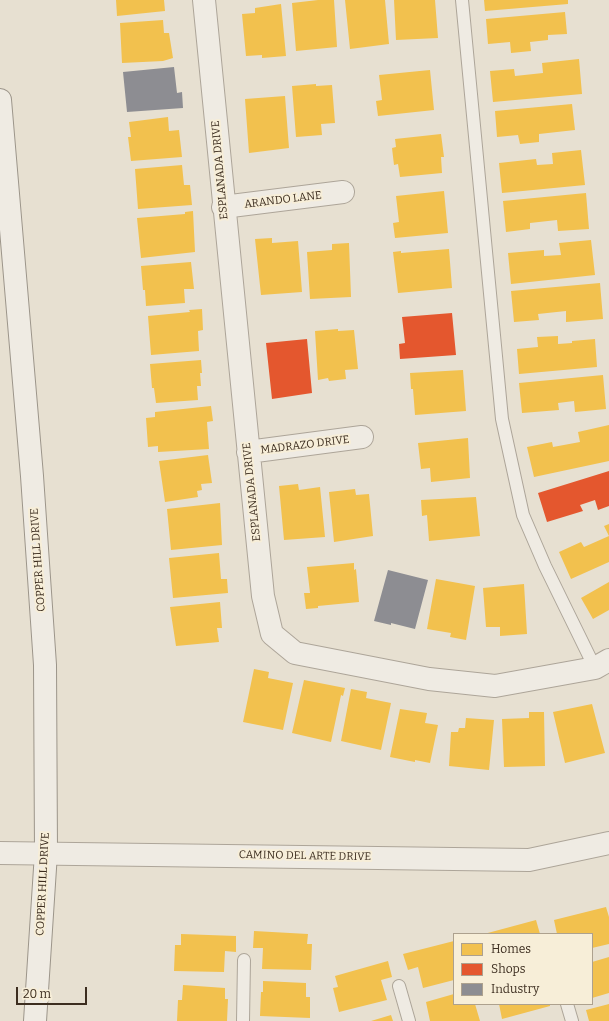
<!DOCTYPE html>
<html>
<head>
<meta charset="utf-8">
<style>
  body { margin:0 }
  #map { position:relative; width:609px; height:1021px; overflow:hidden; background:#e7e0d1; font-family:Bitter,serif }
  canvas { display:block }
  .legend { position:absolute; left:453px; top:933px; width:140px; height:72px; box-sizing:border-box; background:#f7eed8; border:1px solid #ada18e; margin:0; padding:5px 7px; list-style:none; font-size:12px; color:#3d2e20 }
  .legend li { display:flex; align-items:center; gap:8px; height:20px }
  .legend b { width:20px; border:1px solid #ada18e }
  .scale { position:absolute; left:16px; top:987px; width:71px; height:18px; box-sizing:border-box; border:2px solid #3d2e20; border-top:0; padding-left:5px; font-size:12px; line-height:14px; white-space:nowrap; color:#3d2e20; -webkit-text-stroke:3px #f7eed8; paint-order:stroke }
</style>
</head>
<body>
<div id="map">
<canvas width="609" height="1021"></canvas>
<ul class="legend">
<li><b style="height:11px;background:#f2c14e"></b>Homes</li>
<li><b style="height:11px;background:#e4572e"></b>Shops</li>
<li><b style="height:11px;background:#8d8d92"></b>Industry</li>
</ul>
<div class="scale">20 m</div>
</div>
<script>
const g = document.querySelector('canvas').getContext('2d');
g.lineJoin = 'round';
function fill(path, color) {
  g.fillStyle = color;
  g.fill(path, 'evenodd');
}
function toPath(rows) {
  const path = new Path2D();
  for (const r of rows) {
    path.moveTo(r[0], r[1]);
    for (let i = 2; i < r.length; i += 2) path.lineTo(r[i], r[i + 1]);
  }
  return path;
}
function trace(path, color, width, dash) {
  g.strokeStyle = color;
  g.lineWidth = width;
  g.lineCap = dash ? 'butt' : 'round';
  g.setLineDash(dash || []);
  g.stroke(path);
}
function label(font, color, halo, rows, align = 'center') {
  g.font = font + ' Bitter,serif';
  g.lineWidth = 4;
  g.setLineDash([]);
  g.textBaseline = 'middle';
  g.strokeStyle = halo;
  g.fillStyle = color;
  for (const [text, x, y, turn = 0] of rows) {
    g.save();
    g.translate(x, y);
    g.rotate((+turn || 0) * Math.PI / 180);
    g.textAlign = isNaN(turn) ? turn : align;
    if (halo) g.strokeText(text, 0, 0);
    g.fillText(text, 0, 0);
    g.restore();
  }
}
fill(toPath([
  [116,0,164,0,165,11,117,16],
  [318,0,334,0,337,47,296,51,292,3],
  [345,0,385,0,389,44,350,49],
  [394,0,435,0,438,38,396,40],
  [484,0,568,0,568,4,485,11],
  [281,4,286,56,262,58,262,55,246,56,242,14,255,13,255,8],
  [565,12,567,34,548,35,548,40,530,42,531,51,511,53,510,42,488,44,486,19],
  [163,20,164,33,169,33,173,58,163,61,122,63,120,23],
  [579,59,582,94,493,102,490,71,514,69,515,76,543,73,542,63],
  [430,70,434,110,378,116,376,101,382,100,379,75],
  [316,84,316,86,332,85,335,123,321,124,322,135,296,137,292,86],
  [285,96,289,148,249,153,245,99],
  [572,104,575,130,539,134,539,142,520,144,518,135,497,137,495,111],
  [168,117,169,131,179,130,182,157,131,161,128,137,131,137,129,122],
  [441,134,444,157,441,157,442,173,400,177,398,164,394,165,392,148,396,147,395,139],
  [581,150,585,185,502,193,499,163,536,159,537,165,553,164,552,153],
  [182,165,184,185,190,185,192,205,138,209,135,169],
  [444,191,448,233,395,238,393,223,399,222,396,196],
  [586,193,589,229,558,231,557,220,530,223,530,229,506,232,503,201],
  [193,211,195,252,141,258,137,218,185,214,185,212],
  [272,238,272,243,298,241,302,292,261,295,255,239],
  [591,240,595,275,511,284,508,253,544,250,544,256,561,255,559,243],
  [349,243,351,297,310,299,307,252,332,250,332,244],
  [449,249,452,288,398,293,393,252,401,251,401,253],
  [191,262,194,289,184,289,185,303,146,306,145,290,143,290,141,266],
  [600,283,603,319,566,322,566,311,538,314,539,320,514,322,511,291],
  [202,309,203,330,198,331,199,351,151,355,148,316,190,312,189,310],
  [338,329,338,331,354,330,358,369,345,370,346,379,329,381,328,378,318,380,315,331],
  [558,336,558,344,572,343,572,341,595,339,597,367,519,374,517,349,538,347,537,337],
  [201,360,202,373,200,373,201,386,197,386,198,400,156,403,154,388,152,388,150,364],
  [463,370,466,411,415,415,413,389,411,389,410,373],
  [603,375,606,409,575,412,574,401,558,403,559,410,522,413,519,383],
  [211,406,213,421,207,422,209,449,158,452,158,446,148,447,146,418,155,417,155,412],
  [609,425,609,461,534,477,527,447,552,442,553,447,580,442,578,432],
  [468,438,470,478,431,482,430,468,421,469,418,443],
  [208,455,212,483,201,484,202,490,197,491,198,497,165,502,159,461],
  [298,484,299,490,320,487,325,537,284,540,279,486],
  [355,489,356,495,369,494,373,536,334,542,329,492],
  [476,497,480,536,429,541,427,515,422,516,421,500],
  [220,503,222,545,171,550,167,509],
  [609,524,609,562,571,579,559,552,581,542,584,547,609,536,604,526],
  [219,553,221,579,227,579,228,593,173,598,169,558],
  [354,563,354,570,356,569,359,602,318,606,318,608,306,609,304,593,310,593,307,567],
  [436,579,475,586,466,640,450,637,451,633,427,629],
  [609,582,609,610,593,619,581,598],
  [524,584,527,634,500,636,500,627,486,627,483,588],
  [220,602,222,628,217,628,219,642,176,646,170,607],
  [254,669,269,672,268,678,293,683,283,730,243,722],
  [304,680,345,688,343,696,341,695,331,742,292,733],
  [351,689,367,692,366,698,391,703,381,750,341,741],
  [592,704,605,753,565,763,553,712],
  [400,709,427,713,425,723,438,725,430,763,415,760,415,762,390,757],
  [529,712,544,712,545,766,504,767,502,719,529,718],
  [466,718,494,720,489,770,449,766,451,732,458,732,459,728,465,728],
  [606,907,609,917,609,944,592,948,592,934,557,934,554,920],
  [536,920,540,934,484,934],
  [254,931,308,934,307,944,312,944,311,970,262,969,263,948,253,948],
  [181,934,236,936,236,952,225,951,224,972,174,971,175,945,181,945],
  [454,941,454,980,423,988,418,967,408,970,403,954],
  [609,957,609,993,592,998,592,962],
  [388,961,392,977,381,980,387,1000,339,1012,333,988,338,987,335,976],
  [263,981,306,983,306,997,310,997,310,1018,260,1016,261,992,263,992],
  [183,985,225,988,225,999,228,999,227,1021,177,1021,178,1000,182,1000],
  [454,994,454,1004,475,1004,480,1021,430,1021,426,1002],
  [499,1004,550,1004,550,1006,502,1019],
  [609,1004,609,1021,589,1021,586,1010],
  [391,1015,393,1021,371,1021]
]), '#f2c14e');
fill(toPath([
  [452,313,456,355,400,359,399,344,405,343,402,317],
  [307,339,312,393,272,399,266,343],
  [609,471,609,506,598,510,595,500,580,505,583,511,547,522,538,493]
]), '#e4572e');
fill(toPath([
  [174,67,177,93,182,92,183,108,127,112,123,72],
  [388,570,428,580,415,629,391,623,391,625,374,621]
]), '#8d8d92');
const lane = toPath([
  [462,0,502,419,523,515,545,566,595,668],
  [399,986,409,1021],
  [567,1004,572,1021],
  [243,1021,244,960]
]);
const street = toPath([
  [204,0,263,596,272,634,295,653,429,679,495,686,595,668,609,660],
  [223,207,343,192],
  [248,452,362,437],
  [0,853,529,860,609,843]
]);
const secondary = toPath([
  [0,100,32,476,45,665,46,853,35,1021]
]);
trace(lane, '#ada599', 14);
trace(street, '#ada599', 24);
trace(secondary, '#9c958a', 24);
trace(lane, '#efebe3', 12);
trace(street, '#efebe3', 22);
trace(secondary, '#efebe3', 22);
label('11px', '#3d2e20', '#f7eed8', [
  ["ESPLANADA DRIVE",220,170,-95],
  ["ARANDO LANE",283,200,-7],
  ["MADRAZO DRIVE",305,445,-7],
  ["ESPLANADA DRIVE",252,492,-96],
  ["COPPER HILL DRIVE",38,560,-94],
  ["CAMINO DEL ARTE DRIVE",305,856,1],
  ["COPPER HILL DRIVE",43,884,-87]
]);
</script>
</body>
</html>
